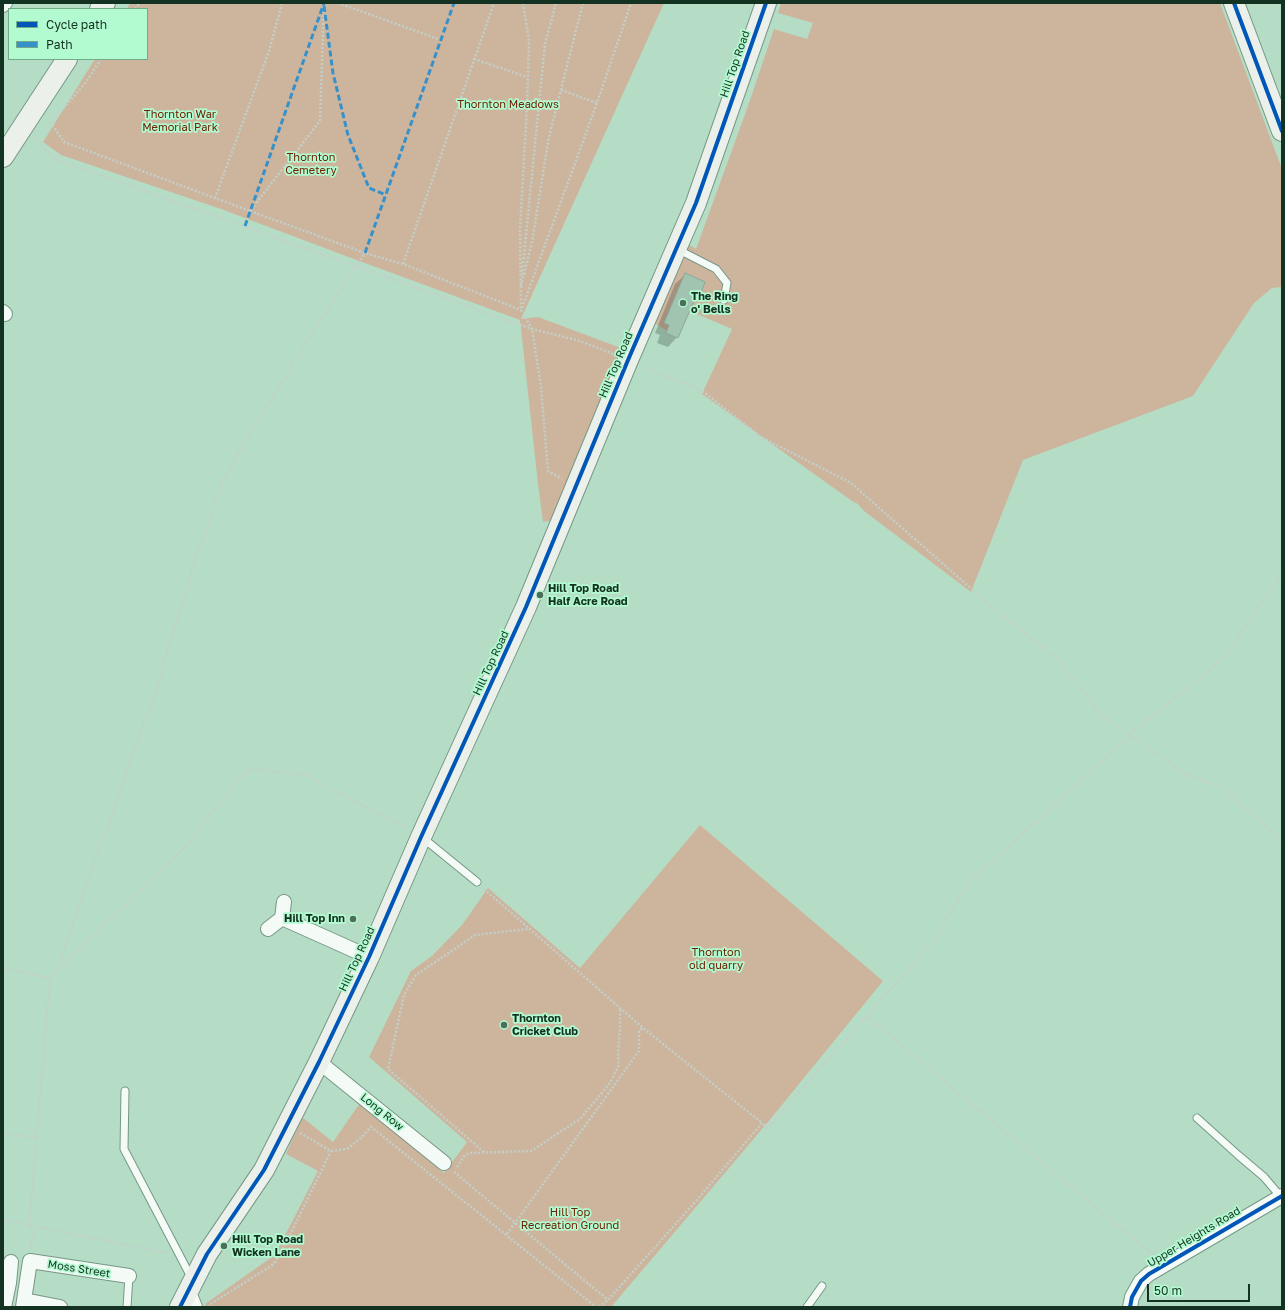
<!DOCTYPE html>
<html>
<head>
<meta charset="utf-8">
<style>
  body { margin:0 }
  #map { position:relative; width:1285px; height:1310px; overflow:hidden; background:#b5ddc6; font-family:"Golos Text",sans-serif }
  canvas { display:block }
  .frame { position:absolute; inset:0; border:4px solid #143222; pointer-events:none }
  .legend { position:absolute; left:8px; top:8px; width:140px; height:52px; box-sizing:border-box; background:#b2fad0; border:1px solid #73aa8a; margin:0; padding:5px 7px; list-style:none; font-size:12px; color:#143222 }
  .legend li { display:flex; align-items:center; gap:8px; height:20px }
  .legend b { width:20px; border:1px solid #73aa8a }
  .scale { position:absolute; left:1147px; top:1284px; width:103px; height:18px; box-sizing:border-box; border:2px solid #143222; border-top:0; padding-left:5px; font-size:12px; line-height:14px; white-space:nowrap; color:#143222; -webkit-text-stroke:3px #b2fad0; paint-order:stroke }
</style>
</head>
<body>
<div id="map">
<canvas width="1285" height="1310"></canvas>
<div class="frame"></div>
<ul class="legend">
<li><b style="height:5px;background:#0057b8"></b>Cycle path</li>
<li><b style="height:5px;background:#3691cb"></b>Path</li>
</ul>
<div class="scale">50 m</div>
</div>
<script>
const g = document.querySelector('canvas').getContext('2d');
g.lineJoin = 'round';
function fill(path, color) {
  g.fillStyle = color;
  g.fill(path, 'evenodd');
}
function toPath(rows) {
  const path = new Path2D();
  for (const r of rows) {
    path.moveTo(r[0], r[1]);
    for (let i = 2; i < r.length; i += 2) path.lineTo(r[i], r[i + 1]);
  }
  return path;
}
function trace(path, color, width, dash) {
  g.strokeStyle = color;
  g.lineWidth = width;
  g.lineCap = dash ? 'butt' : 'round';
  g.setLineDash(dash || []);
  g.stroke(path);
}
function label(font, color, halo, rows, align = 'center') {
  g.font = font + ' "Golos Text",sans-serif';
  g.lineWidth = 3.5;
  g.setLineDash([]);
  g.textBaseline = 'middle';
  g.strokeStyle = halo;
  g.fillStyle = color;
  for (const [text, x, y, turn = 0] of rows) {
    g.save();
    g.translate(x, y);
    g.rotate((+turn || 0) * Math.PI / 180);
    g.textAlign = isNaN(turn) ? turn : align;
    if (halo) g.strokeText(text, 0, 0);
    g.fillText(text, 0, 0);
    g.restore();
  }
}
fill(toPath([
  [130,3,664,3,521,319,538,317,621,348,554,520,543,522,538,484,520,320,351,258,221,209,61,155,43,142,95,59,147,59,147,9,127,9],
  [781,3,1220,3,1282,169,1282,287,1272,288,1254,303,1193,396,1023,460,971,592,864,511,858,504,852,501,702,394,732,329,690,311,678,338,653,322,688,244,696,249,748,106,774,29,807,39,813,23,778,13],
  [700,825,883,981,768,1122,612,1306,609,1307,206,1307,205,1304,275,1255,318,1171,286,1154,302,1117,333,1142,360,1103,444,1173,467,1142,369,1057,411,971,432,956,462,925,488,888,580,968]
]), '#cdb59d');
fill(toPath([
  [685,275,699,295,693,301,677,337,668,347,657,343,660,335,655,333,675,284]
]), '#0003');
const building = toPath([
  [685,273,705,282,700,296,697,294,678,338,666,333,669,325,664,323,685,273]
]);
fill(building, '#a0c4b0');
trace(building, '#8aa998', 1);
const lane = toPath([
  [677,249,716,269,727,283,724,300],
  [423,838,477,882],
  [125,1091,124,1149,192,1279],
  [1197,1118,1238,1155,1264,1177,1281,1197],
  [127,1307,129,1276],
  [807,1307,822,1286]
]);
const street = toPath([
  [3,5,5,3],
  [3,312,5,314],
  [284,902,282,918,369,957],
  [268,929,282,918],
  [319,1062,444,1163],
  [188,1290,195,1307],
  [24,1300,60,1307],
  [4,1307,9,1283,11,1262],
  [23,1307,30,1261,129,1276],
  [1130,1307,1132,1297,1141,1281,1149,1274,1282,1196]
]);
const secondary = toPath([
  [1234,3,1282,131],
  [100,9,105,3],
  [3,157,67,59],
  [180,1307,207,1254,264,1170,319,1062,369,957,421,837,526,607,628,360,696,203,766,3]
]);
trace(lane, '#779786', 9);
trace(street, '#779786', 16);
trace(secondary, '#779786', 22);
trace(toPath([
  [324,3,320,121,250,211,365,253,403,264,521,310],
  [338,3,441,40],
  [523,3,529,40,527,107,520,230,521,310,532,329,541,387,548,471,562,479],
  [135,9,140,3],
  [101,59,86,82,51,123,64,142,250,211],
  [474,59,527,77],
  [561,90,597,103],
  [34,137,55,159,532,329,580,341,613,354],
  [215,198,269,51,282,3],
  [403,264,494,3],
  [522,275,545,44,556,3],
  [521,286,532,242,549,137,583,3],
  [522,308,597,103,631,3],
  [643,367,701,390,761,437,851,483,1000,614,1059,660,1100,714,1185,774,1223,788,1263,824,1282,845],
  [484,889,643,1028,762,1123],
  [3,968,50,978],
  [58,969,184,848,248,769,306,775,407,829],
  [866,1016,1154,1256],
  [300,1133,331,1151,347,1149,362,1137,371,1127,596,1307],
  [3,1134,38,1138],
  [484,1152,388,1069,404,995,416,975,475,935,528,929],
  [457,1167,465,1155,471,1153,531,1151,580,1119,610,1083,619,1065,618,1054,620,1027,620,1008],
  [454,1172,608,1300],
  [3,1220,167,1253],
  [507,1234,639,1051,639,1030,643,1028],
  [31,1248,33,1230,29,1225,50,978,56,971,154,696,187,586,223,479,318,323,365,253],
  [210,1307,209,1305,274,1264,290,1235,331,1151],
  [599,1307,608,1300,696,1201,762,1123,767,1128,933,942,968,883,1043,816,1129,735,1223,659,1282,575]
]), '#c3cfc9', 2.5, [2, 2]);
trace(lane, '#f4faf6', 7);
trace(street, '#f4faf6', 14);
trace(secondary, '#ebf1ea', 20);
trace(toPath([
  [324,6,333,73,348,135,369,188,386,195],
  [245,226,324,3],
  [365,253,454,3]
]), '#3691cb', 3, [6, 3]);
trace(toPath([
  [1234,3,1282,131],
  [180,1307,207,1254,264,1170,319,1062,369,957,421,837,526,607,628,360,696,203,766,3],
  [1130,1307,1132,1297,1141,1281,1149,1274,1282,1196]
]), '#0057b8', 4);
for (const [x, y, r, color] of [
  [683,303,4,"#4c6e5b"],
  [540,595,4,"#4c6e5b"],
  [353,919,4,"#4c6e5b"],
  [504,1025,4,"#4c6e5b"],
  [224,1246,4,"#4c6e5b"]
]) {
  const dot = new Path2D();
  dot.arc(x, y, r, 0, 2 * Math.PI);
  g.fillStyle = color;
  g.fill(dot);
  trace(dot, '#b2fad0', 1.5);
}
label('11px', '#143222', '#b2fad0', [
  ["Hill Top Road",735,64,-71],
  ["Hill Top Road",616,365,-67],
  ["Hill Top Road",491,663,-65],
  ["Hill Top Road",357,959,-65],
  ["Long Row",382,1112,39],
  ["Upper Heights Road",1194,1237,-31],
  ["Moss Street",79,1269,9]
]);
label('11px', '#6e2203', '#b2fad0', [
  ["Thornton Meadows",508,105],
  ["Thornton War",180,115],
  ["Memorial Park",180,128],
  ["Thornton",311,158],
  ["Cemetery",311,171],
  ["Thornton",716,953],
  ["old quarry",716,966],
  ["Hill Top",570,1213],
  ["Recreation Ground",570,1226]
]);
label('bold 11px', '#143222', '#b2fad0', [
  ["The Ring",691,297],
  ["o' Bells",691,310],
  ["Hill Top Road",548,589],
  ["Half Acre Road",548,602],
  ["Hill Top Inn",345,919,"right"],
  ["Thornton",512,1019],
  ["Cricket Club",512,1032],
  ["Hill Top Road",232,1240],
  ["Wicken Lane",232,1253]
], 'left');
</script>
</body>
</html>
